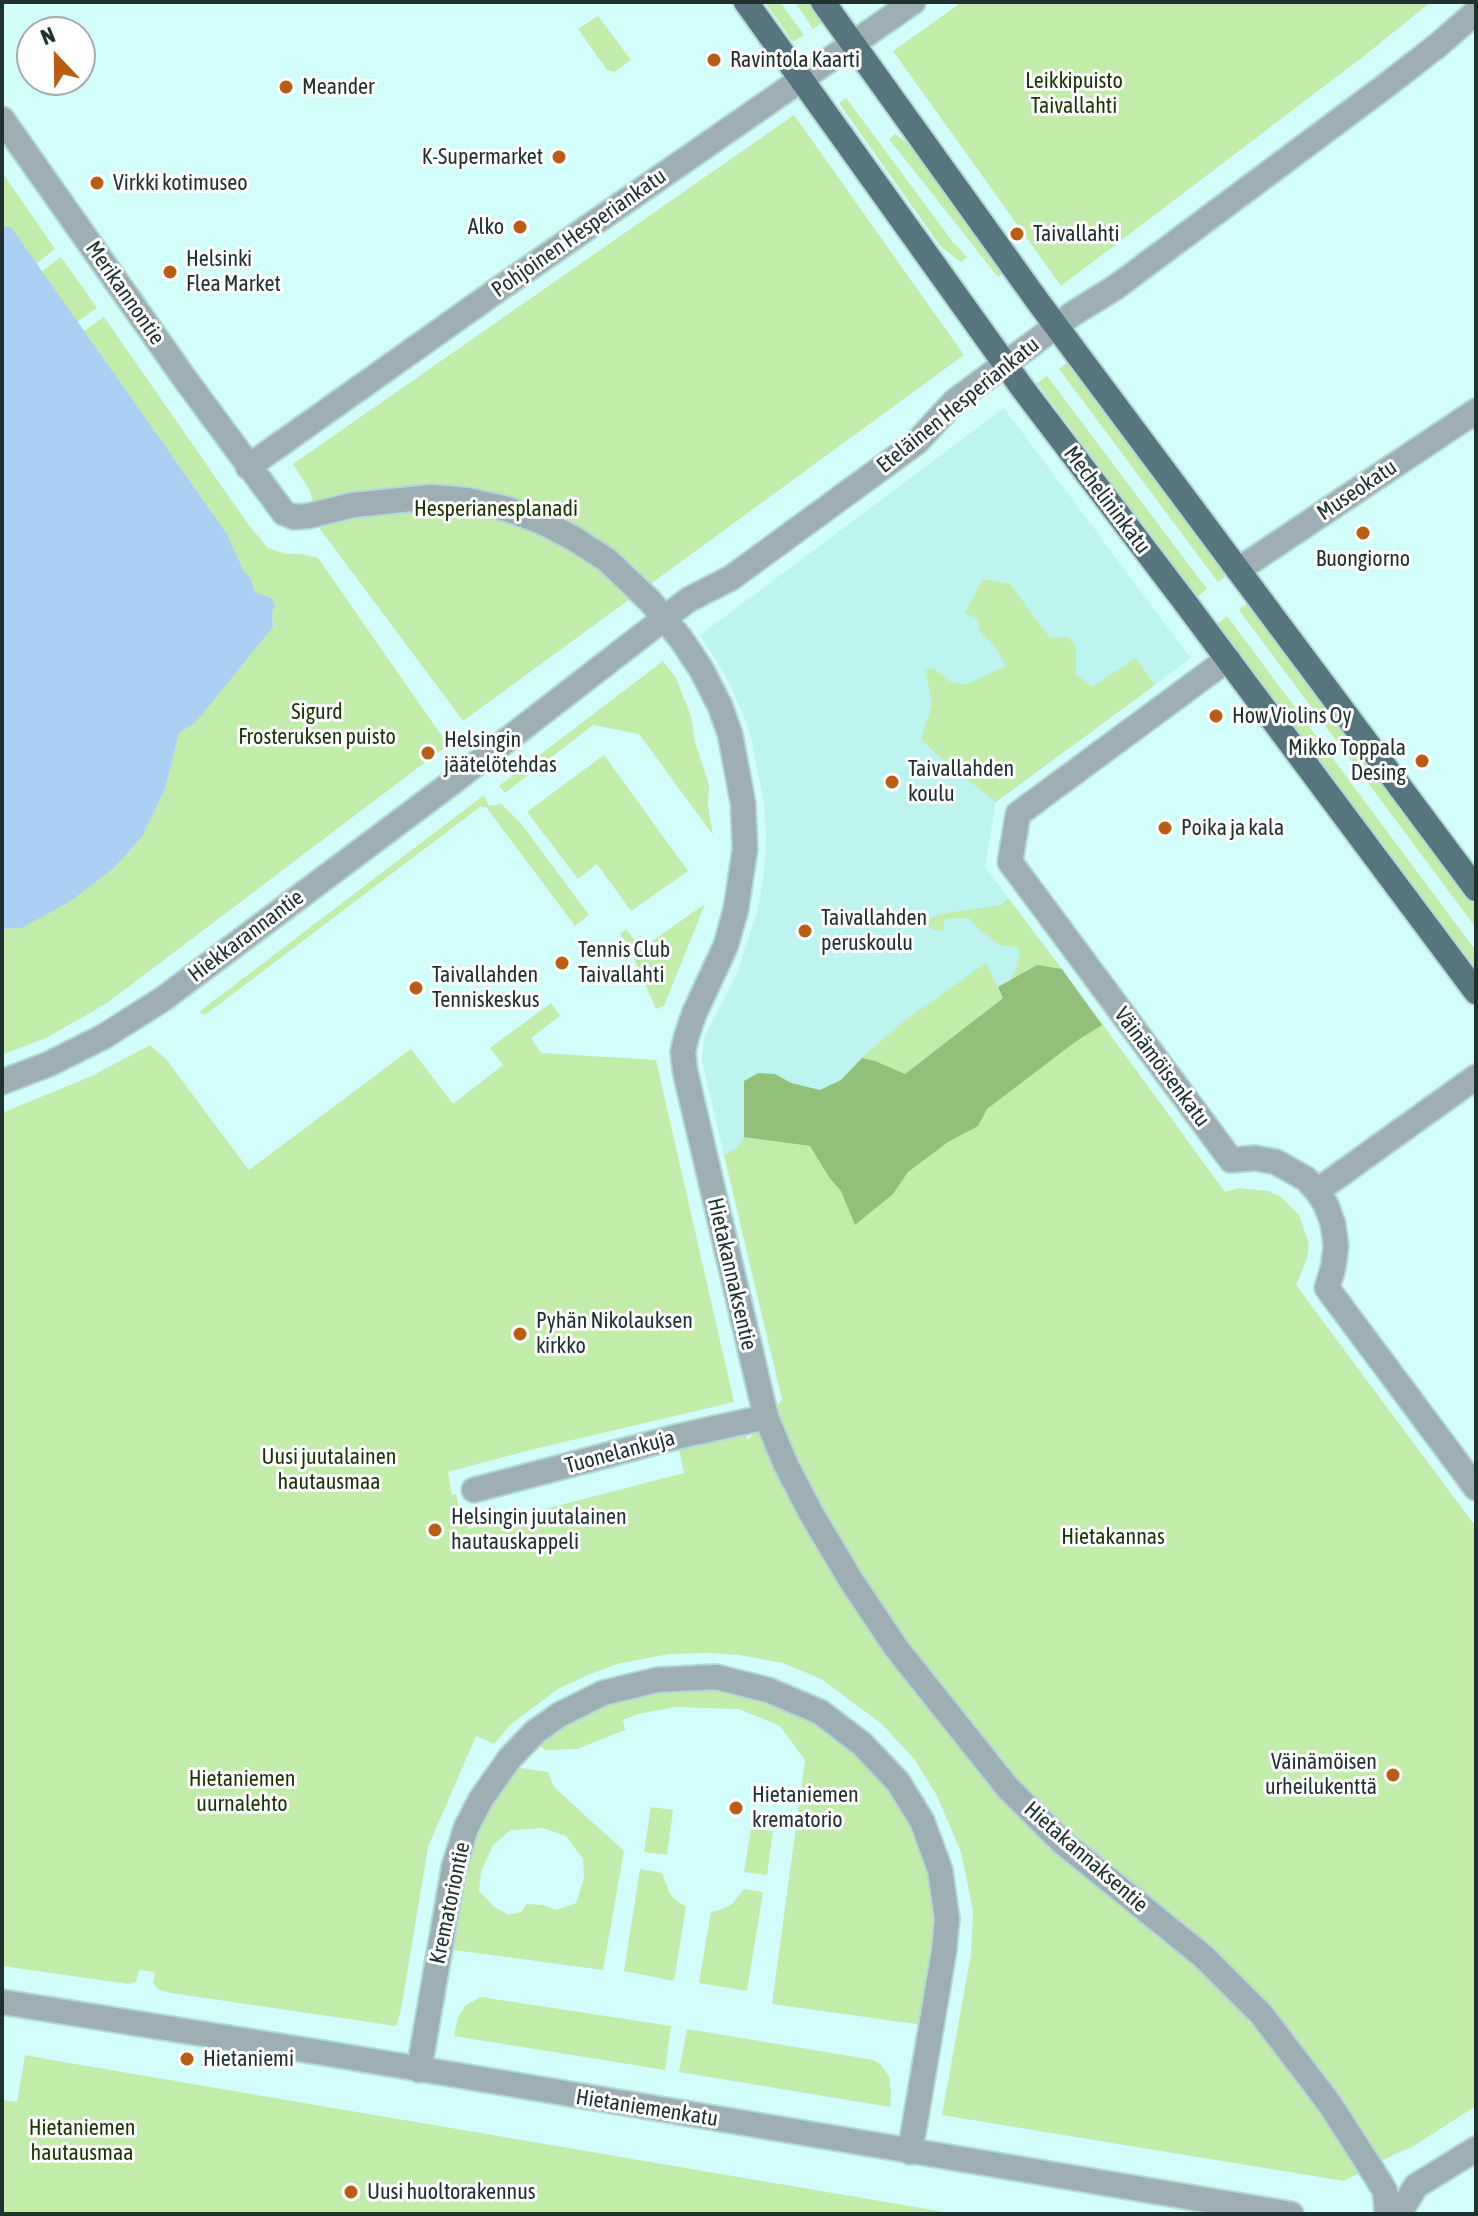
<!DOCTYPE html>
<html>
<head>
<meta charset="utf-8">
<style>
  body { margin:0 }
  #map { position:relative; width:1478px; height:2216px; overflow:hidden; background:#d1fefb; font-family:"Asap Condensed",sans-serif }
  canvas { display:block }
  .frame { position:absolute; inset:0; border:4px solid #203230; pointer-events:none }
  .north { position:absolute; left:16px; top:16px; width:80px; height:80px; box-sizing:border-box; background:#fff; border:2px solid #a6adac; border-radius:50%; rotate:338deg; font-size:22px; font-weight:700; line-height:32px; text-align:center; color:#203230 }
  .north::after { content:''; display:block; margin:auto; width:28px; height:36px; background:#bb5c13; clip-path:polygon(50% 0,100% 100%,50% 72%,0 100%) }
</style>
</head>
<body>
<div id="map">
<canvas width="1478" height="2216"></canvas>
<div class="frame"></div>
<div class="north">N</div>
</div>
<script>
const g = document.querySelector('canvas').getContext('2d');
g.lineJoin = 'round';
function fill(path, color) {
  g.fillStyle = color;
  g.fill(path, 'evenodd');
}
function toPath(rows) {
  const path = new Path2D();
  for (const r of rows) {
    path.moveTo(r[0], r[1]);
    for (let i = 2; i < r.length; i += 2) path.lineTo(r[i], r[i + 1]);
  }
  return path;
}
function trace(path, color, width, dash) {
  g.strokeStyle = color;
  g.lineWidth = width;
  g.lineCap = dash ? 'butt' : 'round';
  g.setLineDash(dash || []);
  g.stroke(path);
}
function label(font, color, halo, rows, align = 'center') {
  g.font = font + ' "Asap Condensed",sans-serif';
  g.lineWidth = 6;
  g.setLineDash([]);
  g.textBaseline = 'middle';
  g.strokeStyle = halo;
  g.fillStyle = color;
  for (const [text, x, y, turn = 0] of rows) {
    g.save();
    g.translate(x, y);
    g.rotate((+turn || 0) * Math.PI / 180);
    g.textAlign = isNaN(turn) ? turn : align;
    if (halo) g.strokeText(text, 0, 0);
    g.fillText(text, 0, 0);
    g.restore();
  }
}
fill(toPath([
  [1004,408,1191,658,996,802,985,867,1093,1011,926,1134,738,1147,724,1155,702,1061,704,1038,737,973,758,909,764,873,766,838,764,803,751,737,743,713,724,673,700,635]
]), '#bef4f0');
fill(toPath([
  [765,2,780,2,804,35,793,42],
  [795,2,810,2,824,21,813,29],
  [962,2,1431,2,1364,56,1061,286,893,51],
  [598,16,631,60,614,72,607,70,578,29],
  [846,98,953,242,967,257,961,262,941,247,839,103],
  [794,115,964,355,463,721,320,529,310,491,293,464],
  [895,134,913,147,992,255,1002,274,998,277,889,139],
  [2,172,55,249,36,264,11,227,2,226],
  [61,257,97,308,77,322,42,271],
  [104,317,250,527,268,548,287,554,302,554,318,558,448,745,107,1003,48,1037,2,1055,2,929,22,928,113,869,142,837,165,789,179,733,195,722,273,627,272,613,275,605,255,592,251,579,243,571,227,534,84,331],
  [1070,361,1228,574,1218,582,1059,369],
  [1047,376,1207,589,1197,597,1037,383],
  [983,579,1010,584,1050,638,1068,637,1076,647,1076,674,1092,687,1136,658,1155,685,996,802,947,764,921,739,932,705,925,669,935,669,949,681,965,685,1006,666,997,650,979,630,978,619,965,613],
  [1249,602,1476,906,1476,928,1239,610],
  [1227,616,1476,951,1476,973,1217,624],
  [663,661,676,678,691,716,695,742,709,785,708,805,713,835,639,734,593,725,505,793,499,786],
  [604,755,688,871,631,911,597,864,578,879,527,812],
  [484,795,489,806,501,804,520,822,589,915,575,926,486,807,480,807,205,1015,199,1012],
  [1008,898,1062,969,1037,965,1010,980,1018,965,1019,949,1013,946,1001,946,981,931,969,918,949,918,944,921,943,930,937,931,921,924,939,914,1002,905],
  [705,904,664,1006,656,1009,629,947,620,934,626,929,641,949],
  [986,963,1003,997,905,1074,875,1061,862,1058,904,1021],
  [551,1003,560,1016,531,1038,541,1053,656,1060,734,1402,534,1449,448,1472,452,1495,456,1494,460,1514,465,1514,468,1529,684,1473,678,1444,743,1428,748,1440,782,1400,724,1155,738,1147,744,1137,810,1146,926,1134,1093,1011,1225,1192,1239,1188,1268,1191,1281,1197,1299,1215,1309,1244,1307,1259,1296,1285,1476,1527,1476,2106,1412,2147,1395,2154,1344,2181,942,2115,971,1954,973,1911,961,1852,937,1796,915,1760,882,1724,821,1679,783,1663,739,1655,709,1653,669,1654,617,1664,588,1675,558,1689,510,1725,494,1744,476,1736,428,1847,401,2010,396,2026,171,1993,159,1990,153,1983,155,1973,148,1971,139,1970,136,1982,129,1984,2,1966,2,1113,92,1076,150,1045,166,1059,249,1170,411,1049,453,1104,503,1065,490,1048],
  [714,1686,765,1699,816,1720,856,1750,891,1787,914,1825,931,1872,938,1919,923,2025,772,2004,805,1760,780,1726,739,1709,676,1707,638,1714,623,1720,625,1730,577,1749,546,1750,536,1744,541,1739,607,1702,658,1689],
  [515,1767,548,1772,554,1787,624,1851,603,1970,454,1950,462,1886,477,1833,489,1803],
  [543,1828,566,1836,583,1859,584,1878,576,1903,556,1910,543,1905,527,1904,521,1912,509,1915,494,1907,479,1891,481,1872,493,1845,511,1830],
  [651,1807,673,1810,667,1855,644,1852],
  [751,1828,773,1831,767,1875,744,1872],
  [640,1869,662,1873,670,1894,678,1902,686,1906,674,1981,624,1971],
  [744,1889,763,1892,747,1991,699,1983,711,1912,723,1909,732,1904],
  [481,1997,671,2026,665,2070,454,2036,458,2017,465,2006],
  [687,2029,873,2060,880,2064,889,2076,891,2093,890,2107,679,2072],
  [25,2055,75,2064,956,2214,2,2214,2,2100,17,2102]
]), '#c1ecaa');
fill(toPath([
  [1037,965,1062,969,1102,1025,1075,1042,987,1109,978,1126,948,1142,908,1172,893,1194,855,1225,841,1191,829,1177,810,1146,744,1137,744,1081,758,1073,775,1074,791,1083,820,1090,841,1080,862,1058,875,1061,905,1074,1003,998,998,987]
]), '#92bf79');
fill(toPath([
  [2,226,11,227,227,534,243,570,251,579,255,592,271,598,275,605,272,613,273,627,195,723,179,733,165,789,142,837,113,869,69,902,22,928,2,929]
]), '#aad0f3');
const minor = toPath([
  [2,119,185,379,284,513,294,517,308,516,353,505,431,497,467,500,507,509,542,522,573,538,607,560,650,601,681,639,701,669,720,706,730,734,743,803,745,849,736,909,726,945,694,1014,686,1038,683,1052,685,1071,766,1417,786,1465,812,1515,852,1582,897,1649,1007,1787,1062,1842,1204,1957,1261,2014,1329,2103,1374,2173,1385,2191,1387,2214],
  [248,467,499,289,913,2],
  [1238,570,1476,411],
  [1228,659,1018,814,1010,862,1231,1160,1255,1158,1276,1162,1306,1179,1317,1191,1326,1205,1333,1224,1336,1246,1333,1268,1327,1288,1476,1488],
  [2,1082,49,1064,103,1037,163,999,454,781,688,600,731,578,917,442,955,401,1074,313,1116,287,1384,87,1437,46,1476,12],
  [1317,1191,1476,1077],
  [474,1490,676,1437,766,1417],
  [2,2002,330,2054,1291,2214],
  [419,2070,454,1867,466,1828,481,1799,510,1758,535,1732,559,1715,603,1693,657,1680,716,1677,768,1690,820,1712,862,1744,898,1782,922,1821,940,1870,947,1919,944,1951,910,2152],
  [1399,2214,1416,2186,1476,2149]
]);
const major = toPath([
  [746,2,1023,389,1184,601,1476,992],
  [823,2,1039,303,1476,889]
]);
trace(minor, '#b1d9d6', 28);
trace(major, '#b1d9d6', 28);
trace(minor, '#9dafb4', 24);
trace(major, '#56757f', 24);
for (const [x, y, r, color] of [
  [714,60,8,"#bb5c13"],
  [286,87,8,"#bb5c13"],
  [559,157,8,"#bb5c13"],
  [97,183,8,"#bb5c13"],
  [520,227,8,"#bb5c13"],
  [1017,234,8,"#bb5c13"],
  [170,272,8,"#bb5c13"],
  [1363,533,8,"#bb5c13"],
  [1216,716,8,"#bb5c13"],
  [428,753,8,"#bb5c13"],
  [1422,761,8,"#bb5c13"],
  [892,782,8,"#bb5c13"],
  [1165,828,8,"#bb5c13"],
  [805,931,8,"#bb5c13"],
  [562,963,8,"#bb5c13"],
  [416,988,8,"#bb5c13"],
  [520,1334,8,"#bb5c13"],
  [435,1530,8,"#bb5c13"],
  [1393,1775,8,"#bb5c13"],
  [736,1808,8,"#bb5c13"],
  [187,2059,8,"#bb5c13"],
  [351,2192,8,"#bb5c13"]
]) {
  const dot = new Path2D();
  dot.arc(x, y, r, 0, 2 * Math.PI);
  g.fillStyle = color;
  g.fill(dot);
  trace(dot, '#fff', 3);
}
label('22px', '#203230', '#fff', [
  ["Ravintola Kaarti",730,60],
  ["Meander",302,87],
  ["K-Supermarket",543,157,"right"],
  ["Virkki kotimuseo",113,183],
  ["Alko",504,227,"right"],
  ["Taivallahti",1033,234],
  ["Helsinki",186,259],
  ["Flea Market",186,284],
  ["Buongiorno",1363,559,"center"],
  ["How Violins Oy",1232,716],
  ["Helsingin",444,740],
  ["jäätelötehdas",444,765],
  ["Mikko Toppala",1406,748,"right"],
  ["Desing",1406,773,"right"],
  ["Taivallahden",908,769],
  ["koulu",908,794],
  ["Poika ja kala",1181,828],
  ["Taivallahden",821,918],
  ["peruskoulu",821,943],
  ["Tennis Club",578,950],
  ["Taivallahti",578,975],
  ["Taivallahden",432,975],
  ["Tenniskeskus",432,1000],
  ["Pyhän Nikolauksen",536,1321],
  ["kirkko",536,1346],
  ["Helsingin juutalainen",451,1517],
  ["hautauskappeli",451,1542],
  ["Väinämöisen",1377,1762,"right"],
  ["urheilukenttä",1377,1787,"right"],
  ["Hietaniemen",752,1795],
  ["krematorio",752,1820],
  ["Hietaniemi",203,2059],
  ["Uusi huoltorakennus",367,2192]
], 'left');
label('22px', '#193503', '#fff', [
  ["Leikkipuisto",1074,81],
  ["Taivallahti",1074,106],
  ["Hesperianesplanadi",496,509],
  ["Sigurd",317,712],
  ["Frosteruksen puisto",317,737],
  ["Uusi juutalainen",329,1457],
  ["hautausmaa",329,1482],
  ["Hietakannas",1113,1537],
  ["Hietaniemen",242,1779],
  ["uurnalehto",242,1804],
  ["Hietaniemen",82,2128],
  ["hautausmaa",82,2153]
]);
label('22px', '#203230', '#fff', [
  ["Pohjoinen Hesperiankatu",579,233,-35],
  ["Merikannontie",125,293,55],
  ["Eteläinen Hesperiankatu",958,405,-39],
  ["Museokatu",1357,490,-34],
  ["Mechelininkatu",1107,500,53],
  ["Hiekkarannantie",246,936,-37],
  ["Väinämöisenkatu",1162,1067,53],
  ["Hietakannaksentie",732,1274,77],
  ["Tuonelankuja",620,1452,-15],
  ["Hietakannaksentie",1086,1857,41],
  ["Krematoriontie",450,1903,-78],
  ["Hietaniemenkatu",647,2108,9]
]);
</script>
</body>
</html>
